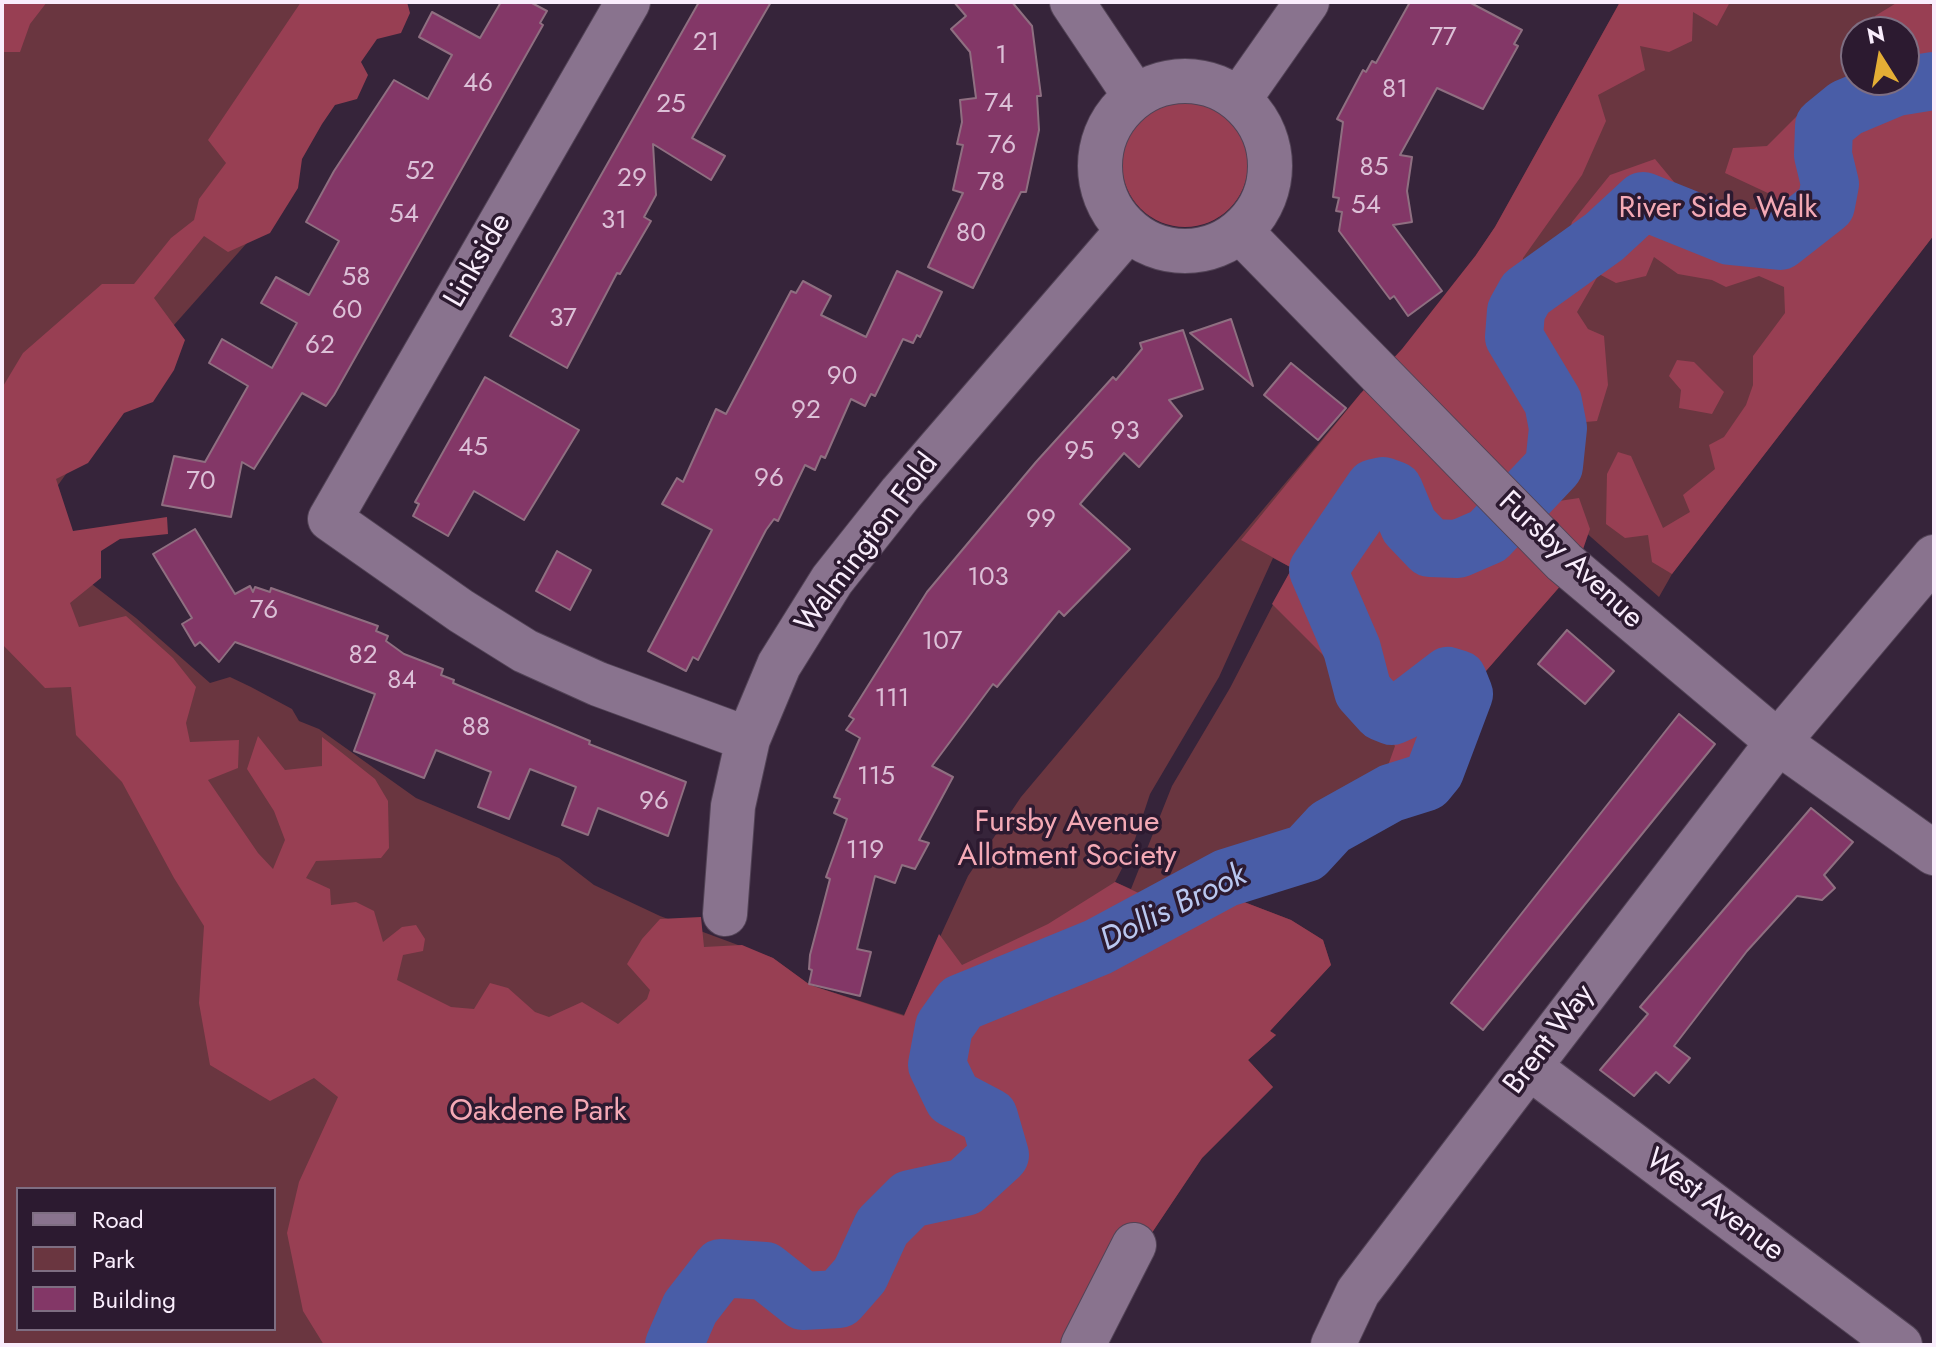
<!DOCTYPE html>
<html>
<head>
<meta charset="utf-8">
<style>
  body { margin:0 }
  #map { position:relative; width:1936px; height:1347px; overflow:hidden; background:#36243a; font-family:Jost,sans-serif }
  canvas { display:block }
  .frame { position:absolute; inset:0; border:4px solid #f9edfc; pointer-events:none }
  .legend { position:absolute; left:16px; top:1187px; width:260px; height:144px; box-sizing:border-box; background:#2c1a30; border:2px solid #7e6e82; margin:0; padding:10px 14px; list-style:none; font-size:24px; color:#f9edfc }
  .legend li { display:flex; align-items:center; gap:16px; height:40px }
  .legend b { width:40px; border:2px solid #7e6e82 }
  .north { position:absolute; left:1840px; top:16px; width:80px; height:80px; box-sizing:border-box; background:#2c1a30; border:2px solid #7e6e82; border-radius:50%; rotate:349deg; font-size:22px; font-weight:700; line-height:32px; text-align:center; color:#f9edfc }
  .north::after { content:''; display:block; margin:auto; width:28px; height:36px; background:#e4ae35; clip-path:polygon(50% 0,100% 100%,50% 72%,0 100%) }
</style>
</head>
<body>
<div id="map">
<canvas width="1936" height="1347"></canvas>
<div class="frame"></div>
<ul class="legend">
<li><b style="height:10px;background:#89738e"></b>Road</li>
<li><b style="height:22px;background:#6a3640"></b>Park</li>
<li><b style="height:22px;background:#833767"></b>Building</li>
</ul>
<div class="north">N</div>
</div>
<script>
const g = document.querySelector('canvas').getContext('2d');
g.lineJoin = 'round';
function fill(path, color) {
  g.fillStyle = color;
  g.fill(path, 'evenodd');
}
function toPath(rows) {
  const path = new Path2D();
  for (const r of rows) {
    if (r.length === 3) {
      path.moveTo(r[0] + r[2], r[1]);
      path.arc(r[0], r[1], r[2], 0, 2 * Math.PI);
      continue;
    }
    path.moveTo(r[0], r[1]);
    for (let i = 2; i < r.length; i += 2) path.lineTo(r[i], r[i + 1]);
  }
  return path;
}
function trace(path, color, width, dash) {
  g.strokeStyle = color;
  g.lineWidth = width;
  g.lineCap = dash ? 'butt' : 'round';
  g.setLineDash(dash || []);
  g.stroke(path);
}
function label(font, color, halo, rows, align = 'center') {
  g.font = font + ' Jost,sans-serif';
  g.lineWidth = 7;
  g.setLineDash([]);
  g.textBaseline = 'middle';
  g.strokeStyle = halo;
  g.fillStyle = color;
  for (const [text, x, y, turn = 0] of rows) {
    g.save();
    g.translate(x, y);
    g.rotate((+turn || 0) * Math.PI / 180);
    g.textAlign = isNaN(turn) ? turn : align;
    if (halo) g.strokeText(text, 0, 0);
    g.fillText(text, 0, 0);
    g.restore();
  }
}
fill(toPath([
  [2,2,383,2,254,235,174,325,24,532,136,618,210,683,230,677,251,687,292,709,299,721,319,729,416,798,559,858,594,885,660,916,773,958,810,985,904,1015,968,876,1021,797,1361,393,1562,584,1472,687,1475,709,1457,734,1459,740,1444,783,1396,797,1344,836,1337,830,1312,860,1246,880,1239,890,1244,902,1291,920,1323,940,1331,965,1270,1031,1276,1035,1248,1060,1273,1087,1202,1158,1133,1261,1095,1345,2,1345],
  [1273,558,1292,568,1230,688,1172,786,1131,889,1115,882,1131,851,1150,794,1219,677],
  [18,1189,274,1189,274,1329,18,1329],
  [1620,2,1934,2,1934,235,1672,574,1659,597,1524,478,1476,255,1495,227],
  [1856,32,1904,32,1904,80,1856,80]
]), '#6a3640');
fill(toPath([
  [2,2,47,2,30,24,20,52,2,52],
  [301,2,407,2,410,13,401,33,377,39,361,62,368,75,357,99,335,105,322,124,302,159,298,188,270,233,228,252,204,236,154,298,185,340,174,370,153,402,124,413,88,463,56,479,73,531,167,517,168,534,120,539,101,551,101,578,70,603,79,627,126,616,173,658,196,687,186,723,190,742,239,740,238,768,208,780,258,853,273,869,285,840,274,811,247,769,258,736,285,770,322,766,322,737,375,779,388,801,389,848,381,858,316,861,306,878,330,889,331,905,356,902,374,911,383,942,402,927,416,925,425,939,423,951,403,955,397,980,451,1007,474,1009,490,983,508,988,535,1012,549,1017,582,1002,618,1024,647,999,650,990,627,964,642,939,660,919,701,917,704,947,742,945,773,958,810,985,904,1016,939,934,962,965,1048,924,1115,882,1160,903,1219,870,1293,851,1305,844,1320,816,1342,810,1380,788,1395,746,1375,718,1360,705,1346,678,1272,604,1292,568,1241,540,1361,393,1402,349,1476,255,1495,227,1620,2,1730,2,1717,26,1693,12,1692,41,1669,52,1640,46,1645,70,1598,95,1606,121,1582,175,1523,258,1521,282,1563,252,1572,222,1610,175,1655,159,1679,188,1707,195,1744,217,1772,195,1725,173,1733,148,1767,146,1815,98,1856,76,1856,80,1904,80,1904,32,1880,32,1875,16,1898,2,1926,2,1934,7,1934,235,1672,574,1652,562,1648,535,1625,538,1606,524,1607,474,1618,452,1631,456,1663,528,1690,512,1683,495,1715,469,1709,445,1724,437,1746,405,1753,385,1753,356,1785,313,1784,287,1759,276,1726,287,1712,280,1678,274,1654,257,1646,276,1616,283,1599,274,1577,312,1588,329,1604,336,1608,385,1597,421,1574,423,1548,492,1559,501,1579,498,1590,529,1580,558,1562,584,1472,687,1475,709,1457,734,1459,740,1444,783,1396,797,1344,836,1337,830,1312,860,1246,880,1239,890,1244,902,1291,920,1323,940,1331,965,1270,1031,1276,1035,1248,1060,1273,1087,1202,1158,1133,1261,1095,1345,324,1345,303,1311,287,1233,299,1182,338,1097,314,1078,270,1101,210,1065,199,1003,204,926,174,878,122,782,76,735,71,687,45,688,2,644,2,388,23,353,102,284,134,284,171,238,194,220,199,199,226,163,208,140],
  [1185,164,63],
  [1677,360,1694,362,1724,392,1712,414,1679,408,1681,390,1669,376]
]), '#983f53');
trace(toPath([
  [674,1345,690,1308,721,1268,765,1271,803,1301,839,1299,860,1275,882,1227,910,1199,965,1187,1000,1155,989,1117,953,1098,937,1065,944,1027,961,1003,1098,947,1226,878,1306,853,1330,827,1391,793,1426,782,1435,771,1464,694,1458,679,1448,676,1401,712,1392,716,1382,712,1363,691,1352,649,1318,570,1374,488,1383,486,1394,490,1409,526,1430,548,1458,549,1488,536,1554,466,1558,428,1553,402,1514,337,1516,311,1526,293,1604,237,1643,201,1730,236,1780,241,1826,205,1830,184,1823,155,1824,126,1846,108,1896,87,1934,81]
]), '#495da7', 58);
const building = toPath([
  [501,2,530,2,547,11,540,23,543,25,334,395,326,406,302,393,254,469,242,462,231,517,162,505,174,456,205,462,248,386,209,363,222,339,272,368,297,323,261,303,276,277,309,295,339,241,306,222,334,171,394,80,428,99,452,55,419,37,432,12,480,38,501,2],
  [699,2,771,2,692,138,725,156,711,180,653,144,656,195,644,217,651,221,620,274,617,273,567,368,510,336,699,2],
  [954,2,1012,2,1032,26,1041,96,1037,96,1039,130,1026,192,1021,192,973,288,928,267,963,193,953,190,963,145,957,144,962,122,960,100,976,98,970,52,951,29,966,16,954,2],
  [1410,2,1469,2,1522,30,1514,44,1518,46,1483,109,1437,88,1400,155,1412,157,1407,191,1412,222,1393,225,1442,291,1408,316,1394,296,1390,299,1339,231,1342,212,1336,211,1339,198,1333,197,1343,122,1337,119,1363,70,1366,72,1372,61,1376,63,1410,2],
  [897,271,942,292,920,337,917,335,913,343,903,339,875,396,871,394,865,406,851,399,825,458,821,456,815,470,805,465,778,521,774,519,766,530,698,660,693,657,686,671,648,651,712,530,662,504,677,478,683,482,716,409,726,414,791,291,796,293,803,281,831,296,821,315,866,337,897,271],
  [1231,319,1253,386,1190,333,1231,319],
  [1183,330,1203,389,1169,400,1182,416,1139,467,1124,453,1080,504,1130,549,1064,616,1059,611,997,687,993,684,932,766,953,777,919,840,929,843,915,869,902,865,895,883,875,876,857,949,871,952,860,996,809,984,812,970,809,969,810,955,830,879,826,877,847,819,834,813,840,799,834,797,860,738,846,730,854,719,849,716,927,592,1036,462,1113,377,1116,380,1142,349,1140,343,1183,330],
  [1291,363,1346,408,1318,440,1264,395,1291,363],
  [485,377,579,430,524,520,474,491,448,536,413,516,419,504,415,502,485,377],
  [195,529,235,594,250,586,253,592,255,587,270,592,271,588,378,626,376,631,388,636,386,641,404,654,443,669,441,675,454,680,453,683,590,741,589,744,686,782,668,836,598,808,588,835,562,825,576,787,530,769,509,819,478,807,491,772,436,750,424,778,354,751,375,694,235,642,219,662,200,642,195,646,182,624,192,618,153,554,195,529],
  [557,551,591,570,570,610,536,591,557,551],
  [1567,630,1614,671,1585,704,1538,664,1567,630],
  [1679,714,1715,744,1483,1030,1451,1003,1679,714],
  [1811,808,1853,842,1824,875,1835,888,1822,900,1797,896,1747,951,1674,1046,1690,1058,1669,1083,1656,1072,1634,1096,1600,1070,1648,1014,1640,1007,1811,808]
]);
fill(building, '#833767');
trace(building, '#8f6f81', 2);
const minor = toPath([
  [628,2,330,519,461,611,525,651,598,684,748,739],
  [1072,2,1135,96],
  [1185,166,85],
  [1239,99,1307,2],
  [1240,231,1564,562,1778,742,1934,853],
  [725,914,733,806,748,739,779,665,832,580,901,493,1128,230],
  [1529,1067,1900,1345],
  [1083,1345,1134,1245],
  [1333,1345,1358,1292,1529,1067,1778,742,1934,557]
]);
trace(minor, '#524356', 46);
trace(minor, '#89738e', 44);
label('26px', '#dcc0d7', null, [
  ["77",1443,39],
  ["21",706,44],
  ["1",1001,57],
  ["46",478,85],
  ["81",1395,91],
  ["74",999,105],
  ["25",671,106],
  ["76",1002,147],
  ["85",1374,169],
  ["52",420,173],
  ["29",632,180],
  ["78",991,184],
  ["54",1366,207],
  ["54",404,216],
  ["31",614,222],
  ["80",971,235],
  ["58",356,279],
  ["60",347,312],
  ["37",563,320],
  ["62",320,347],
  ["90",842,378],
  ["92",806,412],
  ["93",1125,433],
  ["45",473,449],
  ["95",1079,453],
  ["96",769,480],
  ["70",201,483],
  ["99",1041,521],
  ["103",988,579],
  ["76",264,612],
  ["107",942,643],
  ["82",363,657],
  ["84",402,682],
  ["111",892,700],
  ["88",476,729],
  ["115",876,778],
  ["96",654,803],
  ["119",865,852]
]);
label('30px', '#f4a9b5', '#2c1a30', [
  ["River Side Walk",1718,210],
  ["Fursby Avenue",1067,824],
  ["Allotment Society",1067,858],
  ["Oakdene Park",538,1113]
]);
label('30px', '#f9edfc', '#2c1a30', [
  ["Linkside",479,261,-60],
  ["Walmington Fold",868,544,-53],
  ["Fursby Avenue",1570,561,43],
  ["Brent Way",1550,1040,-53],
  ["West Avenue",1714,1206,37]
]);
label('italic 32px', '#b9c7f0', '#2c1a30', [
  ["Dollis Brook",1174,909,-26]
]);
</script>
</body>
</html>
